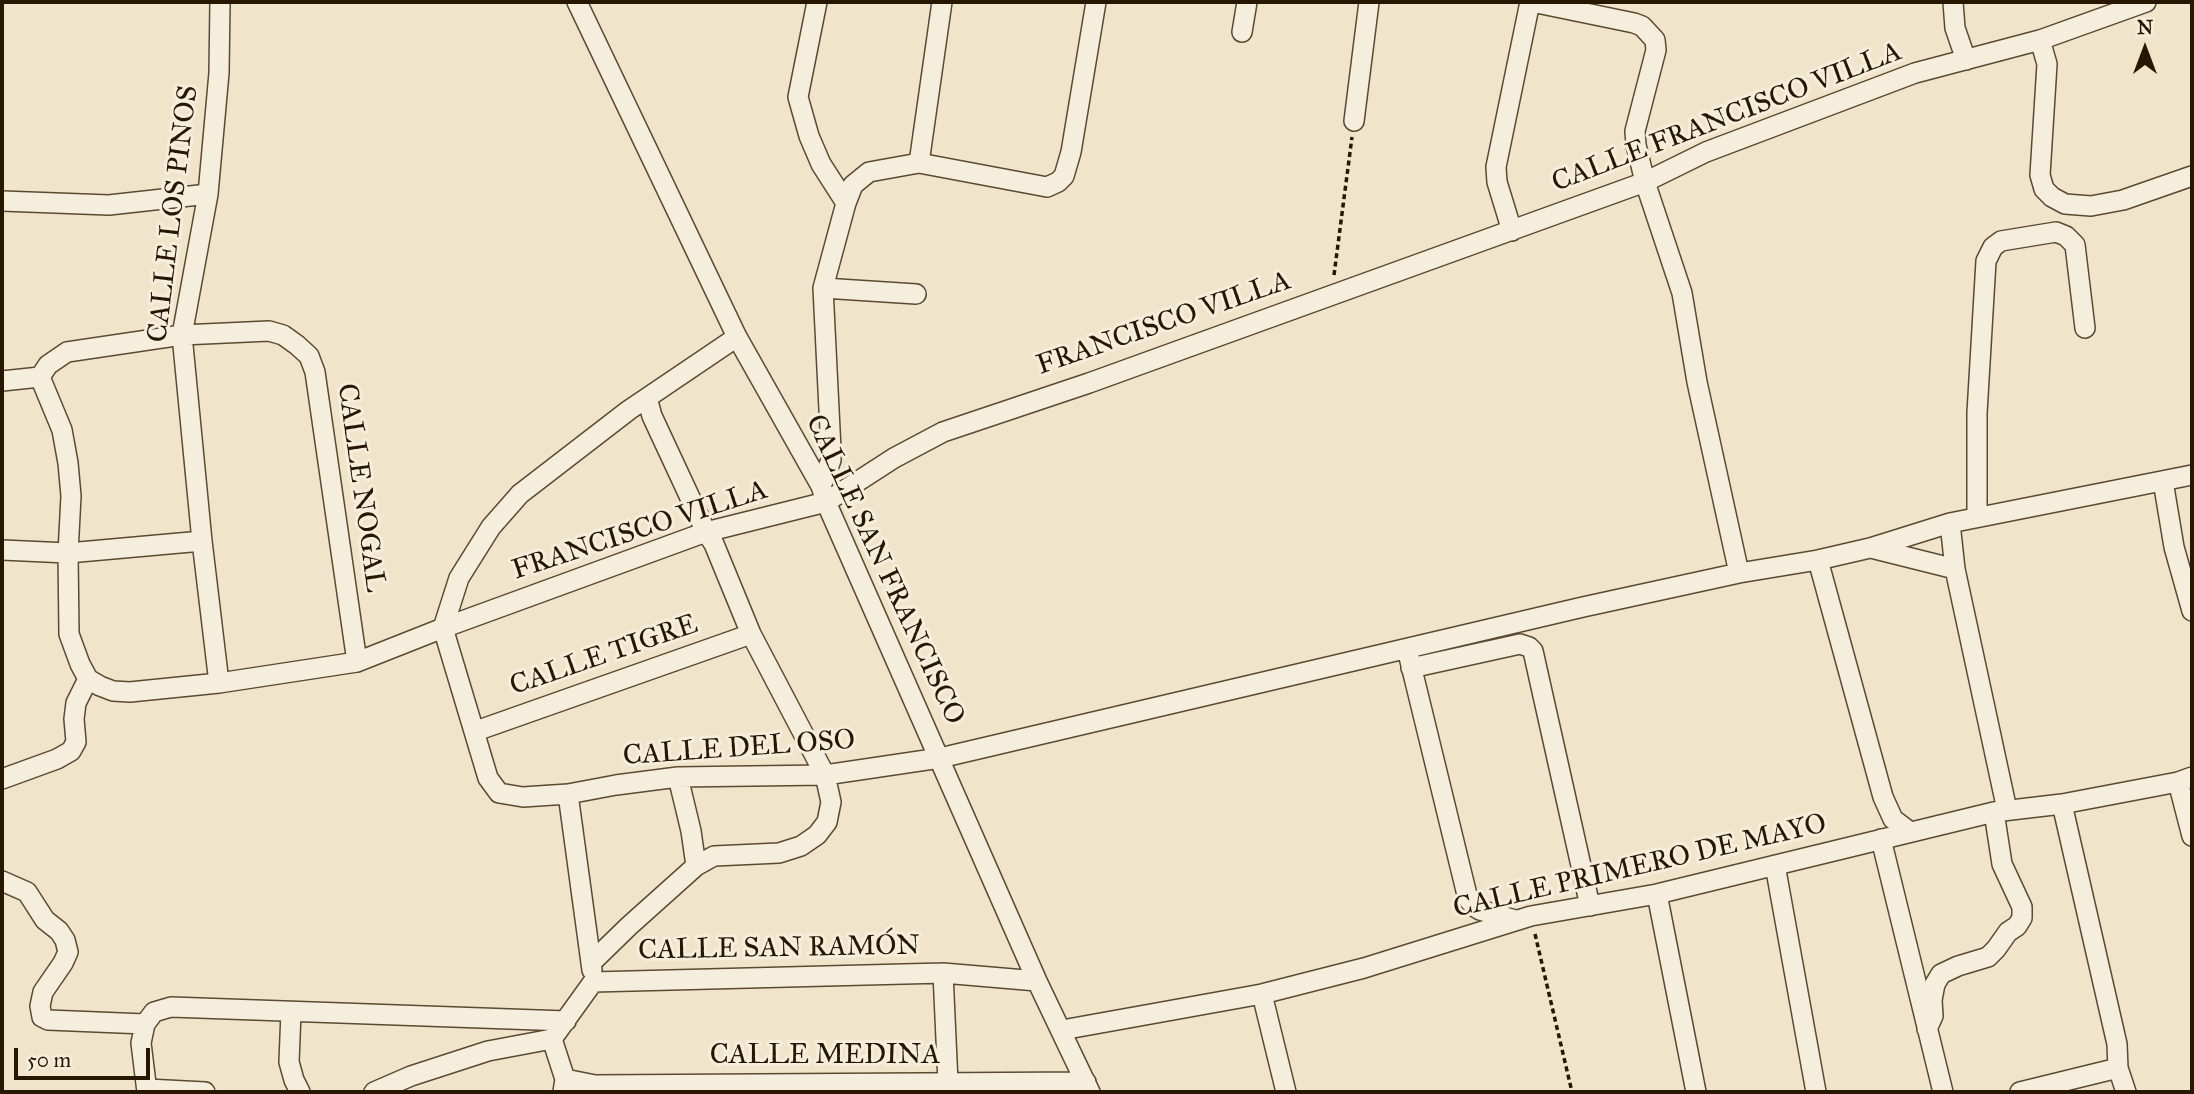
<!DOCTYPE html>
<html>
<head>
<meta charset="utf-8">
<style>
  body { margin:0 }
  #map { position:relative; width:2194px; height:1094px; overflow:hidden; background:#f0e5ca; font-family:"IM FELL Great Primer",serif }
  canvas { display:block }
  .frame { position:absolute; inset:0; border:4px solid #281700; pointer-events:none }
  .north { position:absolute; left:2110px; top:14px; width:70px; height:70px; -webkit-text-stroke:5px #f5eedd; paint-order:stroke; rotate:0deg; font-size:19px; font-weight:700; line-height:28px; text-align:center; color:#281700 }
  .north::after { content:''; display:block; margin:auto; width:24px; height:32px; background:#281700; clip-path:polygon(50% 0,100% 100%,50% 72%,0 100%) }
  .scale { position:absolute; left:14px; top:1048px; width:136px; height:32px; box-sizing:border-box; border:4px solid #281700; border-top:0; padding-left:9px; font-size:21px; line-height:24px; white-space:nowrap; color:#281700; -webkit-text-stroke:5px #f5eedd; paint-order:stroke }
</style>
</head>
<body>
<div id="map">
<canvas width="2194" height="1094"></canvas>
<div class="frame"></div>
<div class="north">N</div>
<div class="scale">50 m</div>
</div>
<script>
const g = document.querySelector('canvas').getContext('2d');
g.lineJoin = 'round';
function toPath(rows) {
  const path = new Path2D();
  for (const r of rows) {
    path.moveTo(r[0], r[1]);
    for (let i = 2; i < r.length; i += 2) path.lineTo(r[i], r[i + 1]);
  }
  return path;
}
function trace(path, color, width, dash) {
  g.strokeStyle = color;
  g.lineWidth = width;
  g.lineCap = dash ? 'butt' : 'round';
  g.setLineDash(dash || []);
  g.stroke(path);
}
function label(font, color, halo, rows, align = 'center') {
  g.font = font + ' "IM FELL Great Primer",serif';
  g.lineWidth = 6;
  g.setLineDash([]);
  g.textBaseline = 'middle';
  g.strokeStyle = halo;
  g.fillStyle = color;
  for (const [text, x, y, turn = 0] of rows) {
    g.save();
    g.translate(x, y);
    g.rotate((+turn || 0) * Math.PI / 180);
    g.textAlign = isNaN(turn) ? turn : align;
    if (halo) g.strokeText(text, 0, 0);
    g.fillText(text, 0, 0);
    g.restore();
  }
}
const street = toPath([
  [577,2,737,337,821,486,826,502,1037,981,1090,1092],
  [817,2,798,97,809,136,821,164,846,203],
  [1532,2,1634,23,1642,26,1655,40,1656,50,1635,131,1636,145,1645,182,1682,293,1697,382,1739,573],
  [1953,2,1955,28,1966,60],
  [1242,32,1247,2],
  [2040,40,2047,64,2040,175,2044,189,2052,197,2065,204,2091,206,2123,200,2192,176],
  [1354,121,1369,2],
  [919,163,1047,187,1058,182,1064,176,1071,152,1096,2],
  [2,201,109,205,208,194],
  [1512,231,1497,182,1496,167,1530,2],
  [823,288,916,294],
  [737,337,629,410,520,494,491,527,459,578,443,628,488,778,499,793,523,797,568,794,616,785,678,777,825,775,940,758,1583,607,1739,573,1818,560,1870,548,1950,523,2192,475],
  [40,377,62,430,68,463,71,496,68,553,69,634,80,664,88,679],
  [2,381,40,377,48,365,67,352,182,335,269,331,283,335,297,345,309,356,315,372,357,662],
  [647,398,652,416,706,532,714,544,751,634,825,775,831,802,827,822,817,835,801,846,779,853,714,856,696,866],
  [2163,481,2174,547,2192,611],
  [821,486,831,460,831,450,823,288,846,203,853,185,869,172,919,163,942,2],
  [1977,517,1977,413,1986,261,1993,247,2001,241,2056,232,2066,236,2075,245,2085,328],
  [1950,523,1955,569,2007,810],
  [1871,548,1955,569],
  [2,550,68,553,202,541],
  [1818,560,1883,797,1893,819,1910,832],
  [1409,657,1468,899,1475,907,1480,910,1515,920],
  [1411,668,1520,644,1529,647,1533,651,1590,906],
  [219,683,202,541,182,335,208,194,219,73,220,2],
  [476,731,751,634],
  [2,779,57,759,71,751,76,742,74,719,76,703,88,679,100,686,113,691,130,692,219,683,357,662,443,628,706,532,826,502,894,458,943,432,1089,383,1645,182,1706,152,1915,73,2040,40,2146,2],
  [2178,782,2192,836],
  [568,794,592,970],
  [2062,804,2117,1044,2118,1068,2126,1092],
  [1881,839,1943,1092],
  [1775,865,1816,1092],
  [2,881,27,892,45,920,59,931,65,940,68,952,63,963,43,992,40,1006,42,1017,48,1020,145,1024],
  [1657,894,1696,1092],
  [592,962,629,926,696,866,691,831,678,777],
  [943,973,948,1083],
  [1262,994,1286,1092],
  [291,1012,289,1062,294,1080,300,1092],
  [1927,1029,1933,1016,1932,1000,1935,984,1941,974,1958,966,1988,957,1996,949,2008,932,2017,926,2022,918,2022,907,2002,864,1994,812],
  [1062,1030,1262,994,1364,968,1531,916,1657,894,1994,812,2062,804,2178,782,2192,777],
  [552,1039,593,982,943,973,1037,981],
  [552,1039,565,1079,563,1092],
  [565,1079,595,1085,1086,1082],
  [147,1089,205,1092],
  [147,1092,141,1043,145,1024,154,1012,171,1007,566,1021],
  [374,1092,411,1076,488,1051,552,1039],
  [2020,1092,2118,1068]
]);
trace(street, '#5a4a32', 22);
trace(toPath([
  [1334,275,1352,137],
  [1535,934,1572,1092]
]), '#281700', 3.5, [5, 3.5]);
trace(street, '#f5eedd', 19);
label('28px', '#281700', '#f5eedd', [
  ["CALLE FRANCISCO VILLA",1727,118,-21],
  ["CALLE LOS PINOS",174,214,-83],
  ["FRANCISCO VILLA",1164,324,-19],
  ["CALLE NOGAL",360,488,82],
  ["FRANCISCO VILLA",640,531,-18],
  ["CALLE SAN FRANCISCO",884,570,65],
  ["CALLE TIGRE",604,656,-19],
  ["CALLE DEL OSO",739,749,-4],
  ["CALLE PRIMERO DE MAYO",1640,867,-13],
  ["CALLE SAN RAMÓN",779,949,-1],
  ["CALLE MEDINA",825,1056]
]);
</script>
</body>
</html>
